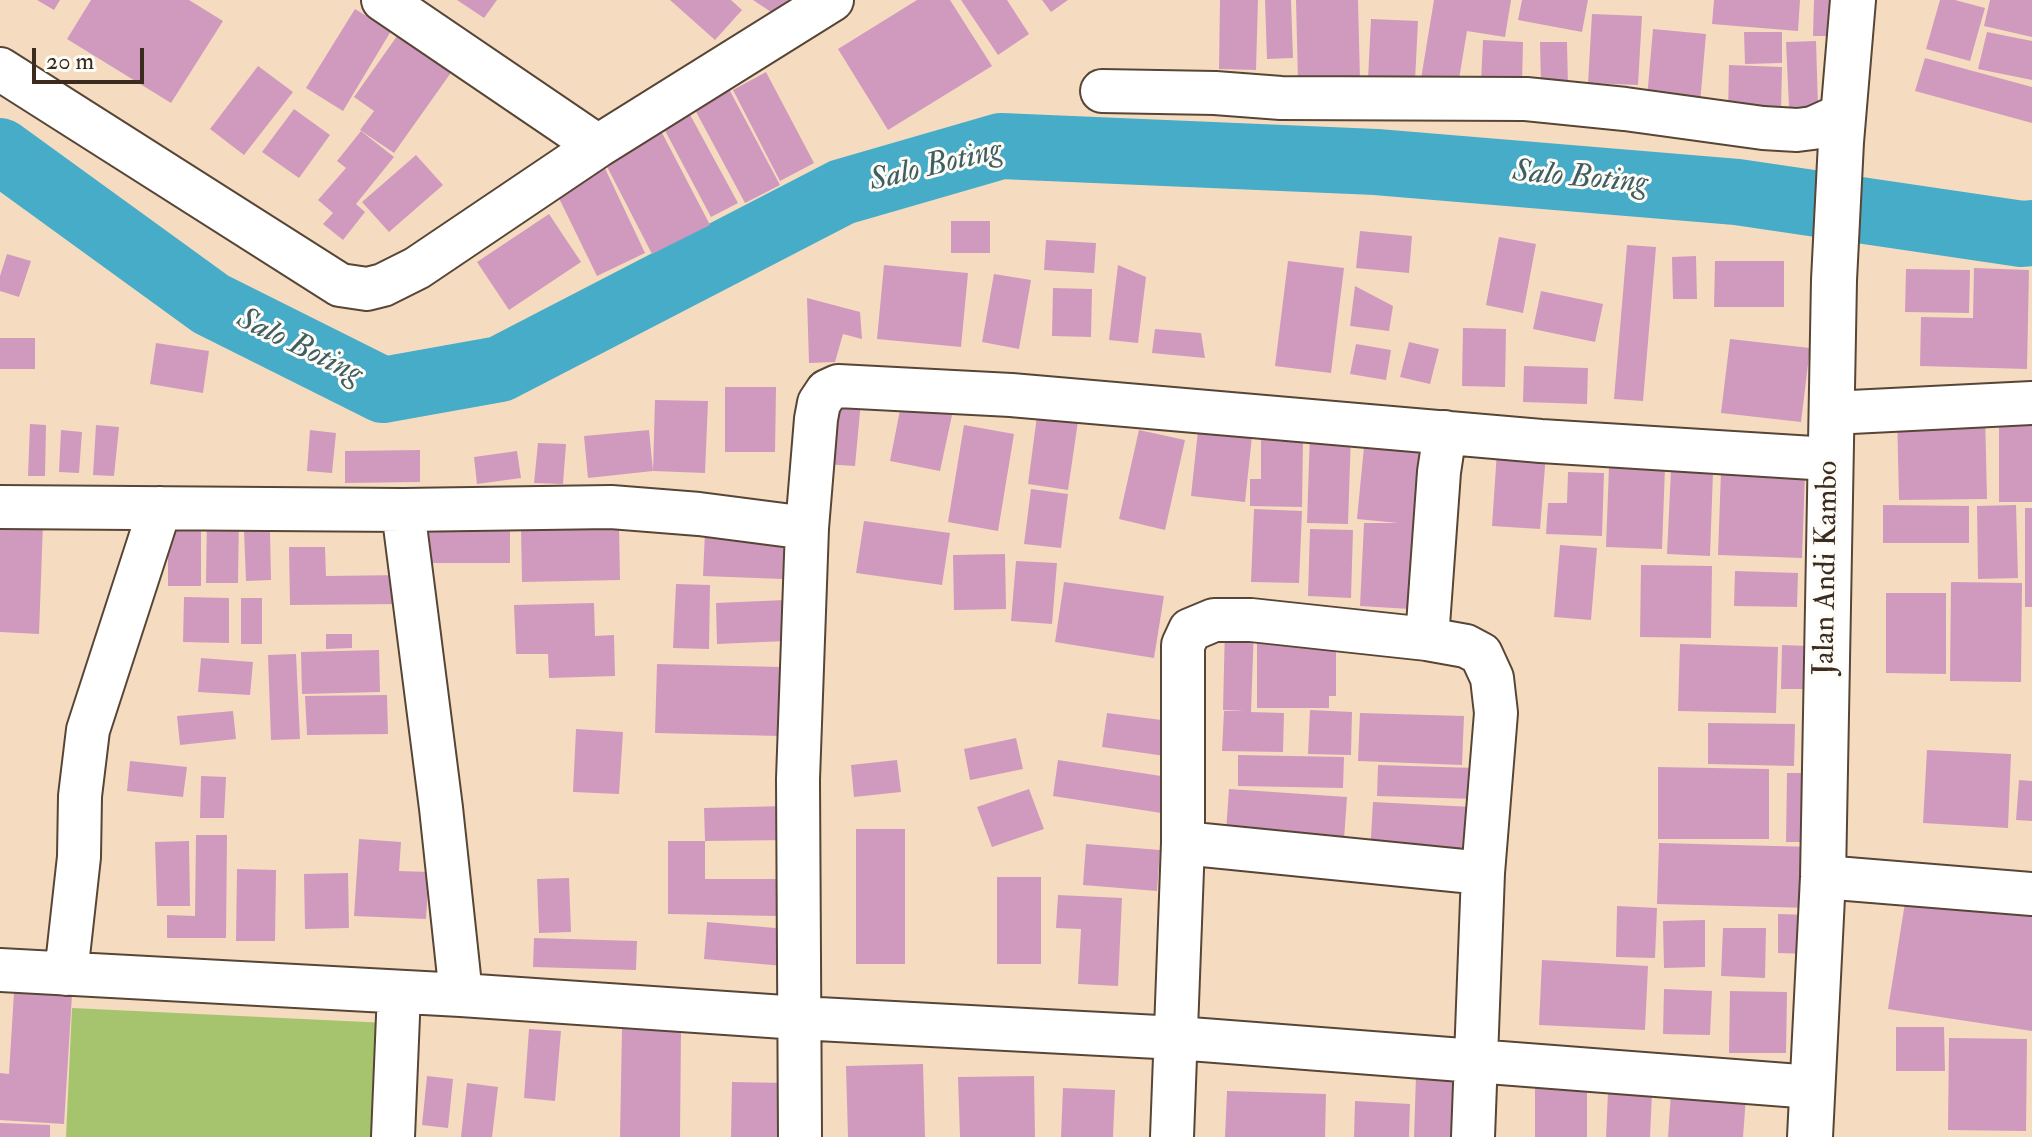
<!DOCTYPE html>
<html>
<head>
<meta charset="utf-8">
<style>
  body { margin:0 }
  #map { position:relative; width:2032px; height:1137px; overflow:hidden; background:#f5dcc0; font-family:"IM FELL Double Pica",serif }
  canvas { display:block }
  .scale { position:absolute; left:32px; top:48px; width:112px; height:36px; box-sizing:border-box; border:4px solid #3b2a1e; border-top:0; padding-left:10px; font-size:24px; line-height:28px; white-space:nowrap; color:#3b2a1e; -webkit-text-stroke:6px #fdfcf7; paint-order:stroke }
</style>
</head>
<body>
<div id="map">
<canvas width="2032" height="1137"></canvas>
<div class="scale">20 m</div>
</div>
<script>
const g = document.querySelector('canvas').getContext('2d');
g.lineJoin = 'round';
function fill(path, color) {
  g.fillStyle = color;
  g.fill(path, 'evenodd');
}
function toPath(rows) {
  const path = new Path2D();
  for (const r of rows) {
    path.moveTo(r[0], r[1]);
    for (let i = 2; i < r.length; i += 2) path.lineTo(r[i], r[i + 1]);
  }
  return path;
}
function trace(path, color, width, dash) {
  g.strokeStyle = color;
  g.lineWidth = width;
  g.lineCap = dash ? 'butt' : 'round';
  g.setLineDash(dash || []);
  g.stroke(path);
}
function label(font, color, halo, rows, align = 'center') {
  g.font = font + ' "IM FELL Double Pica",serif';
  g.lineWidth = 6;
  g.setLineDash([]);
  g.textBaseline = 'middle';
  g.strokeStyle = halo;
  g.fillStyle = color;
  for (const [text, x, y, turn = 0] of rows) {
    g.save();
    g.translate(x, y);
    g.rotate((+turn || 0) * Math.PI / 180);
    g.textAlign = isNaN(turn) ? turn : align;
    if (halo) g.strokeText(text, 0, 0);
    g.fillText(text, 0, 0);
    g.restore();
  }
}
fill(toPath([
  [72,1008,387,1023,381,1137,66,1137]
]), '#a5c46d');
trace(toPath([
  [0,151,211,304,383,390,500,369,842,192,1001,146,1376,162,1737,192,2022,234,2032,233]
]), '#47acc7', 66);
fill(toPath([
  [37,0,60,0,54,10],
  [91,0,189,0,223,21,171,103,67,39],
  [457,0,497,0,484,18],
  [670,0,731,0,742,10,715,40],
  [753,0,788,0,777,16],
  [917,0,950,0,992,66,888,130,838,49],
  [961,0,1007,0,1029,34,998,55],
  [1042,0,1068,0,1051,12],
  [1220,0,1258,0,1256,70,1219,69],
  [1265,0,1291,0,1293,58,1267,59],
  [1296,0,1358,0,1360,80,1298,82],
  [1434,0,1511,0,1505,37,1467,31,1457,91,1420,85],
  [1522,0,1588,0,1582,32,1518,20],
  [1714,0,1800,0,1798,31,1712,24],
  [1814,0,1836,0,1836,36,1813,36],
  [1940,0,1955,0,1985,8,1970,61,1926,49],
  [1990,0,2032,0,2032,37,1984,26],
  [355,9,391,31,343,111,306,88],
  [1592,14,1642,16,1638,85,1588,83],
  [1371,19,1418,21,1415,81,1368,79],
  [402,29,455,67,394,153,360,130,374,111,354,97],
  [1653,29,1706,34,1699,115,1646,110],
  [1744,32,1782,32,1782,63,1745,64],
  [1987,32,2032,41,2032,80,1978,69],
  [1483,40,1523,42,1522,84,1481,82],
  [1816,41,1818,106,1789,107,1786,42],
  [1540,42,1567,42,1568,85,1541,85],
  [1925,58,2032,87,2032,123,1915,91],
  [1729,65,1782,67,1781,112,1728,111],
  [258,66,293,92,244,155,210,129],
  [766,72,814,163,780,181,733,90],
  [729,89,780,185,745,203,694,108],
  [294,109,330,135,299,178,262,152],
  [688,111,738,203,711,217,662,125],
  [659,127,710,225,652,254,602,157],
  [361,131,394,157,356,204,365,212,343,240,323,224,333,213,318,200,346,168,337,161],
  [416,155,443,185,389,232,362,202],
  [602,162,645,253,597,276,553,186],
  [549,214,581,262,509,310,477,262],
  [951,221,990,221,990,253,951,253],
  [1360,231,1412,236,1409,273,1356,268],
  [1499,237,1536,244,1523,313,1486,305],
  [1046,240,1096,243,1094,273,1044,270],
  [1627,245,1656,247,1643,401,1614,399],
  [7,254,31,261,19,297,0,291,0,276],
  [1696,256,1697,299,1673,299,1672,257],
  [1288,261,1344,268,1331,373,1275,366],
  [1715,261,1784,261,1784,307,1714,307],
  [884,265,968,273,961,347,877,339],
  [1118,265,1146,277,1138,343,1109,340],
  [1974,268,2029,270,2027,369,1920,366,1921,317,1973,318],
  [1906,269,1970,270,1969,313,1905,312],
  [994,274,1031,280,1019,349,982,342],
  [1355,286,1393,306,1389,331,1350,326],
  [1053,288,1092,289,1091,337,1052,336],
  [1541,291,1603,304,1595,342,1533,329],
  [807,298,860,312,862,339,843,334,835,362,809,363],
  [1463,328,1506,329,1505,387,1462,386],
  [1155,329,1201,333,1205,358,1152,353],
  [0,338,35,338,35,369,0,369],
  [1730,339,1810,348,1801,422,1721,413],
  [1409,342,1439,349,1430,384,1400,377],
  [156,343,209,351,203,393,150,384],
  [1356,344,1391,350,1386,380,1350,374],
  [1524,366,1588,368,1587,404,1523,402],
  [725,387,776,387,775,452,725,452],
  [828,398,861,401,855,466,823,464],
  [655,400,708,401,705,473,653,471],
  [901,405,952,415,940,471,890,461],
  [2032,410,2032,502,1999,502,1999,411],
  [1985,412,1987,499,1899,500,1897,413],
  [1037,416,1078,421,1068,490,1028,484],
  [1199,421,1253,427,1245,502,1191,496],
  [30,424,46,425,45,476,28,476],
  [96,425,119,427,114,476,93,475],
  [964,425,1014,434,998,531,948,522],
  [1366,426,1430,432,1421,526,1413,525,1410,609,1360,606,1364,523,1398,523,1357,519],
  [61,430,82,432,79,473,59,472],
  [310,430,336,433,332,473,307,471],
  [649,430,653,471,588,478,584,436],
  [1139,430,1185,440,1165,530,1119,519],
  [1310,432,1351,433,1348,524,1307,523],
  [1261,439,1303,439,1302,507,1250,506,1250,479,1261,479],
  [538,443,566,444,563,484,534,483],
  [420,450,420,482,345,483,345,451],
  [517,451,521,478,477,484,474,457],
  [1497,451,1546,454,1540,529,1492,526],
  [1609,466,1665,467,1662,549,1606,547],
  [1671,470,1713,472,1710,556,1667,554],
  [1721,471,1805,473,1802,558,1718,555],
  [1568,472,1604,473,1602,536,1546,534,1548,503,1567,503],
  [1031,489,1068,494,1061,548,1024,544],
  [1883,505,1969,506,1969,543,1883,543],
  [2016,505,2018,578,1978,579,1977,506],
  [2025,508,2032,508,2032,607,2025,607],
  [1254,509,1302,511,1299,583,1251,582],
  [207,515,239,515,238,583,206,583],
  [0,521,43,523,39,634,0,632],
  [864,521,950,533,942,585,856,573],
  [418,524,510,524,510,563,418,563],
  [619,526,620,580,522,582,521,527],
  [168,528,201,528,201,586,168,586],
  [1310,529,1353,530,1351,598,1308,596],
  [244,531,270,531,271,580,246,581],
  [705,532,784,535,783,579,703,576],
  [1560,545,1597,548,1591,620,1554,617],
  [289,547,325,547,326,576,403,575,403,604,290,605],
  [1005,554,1006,609,954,610,953,555],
  [1016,561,1057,563,1052,624,1011,621],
  [1641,565,1712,566,1711,638,1640,637],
  [1735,571,1798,573,1797,607,1734,606],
  [1064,582,1164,596,1154,658,1055,642],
  [1951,582,2022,583,2021,682,1950,681],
  [676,584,710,585,709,649,673,648],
  [1886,593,1946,593,1946,674,1886,673],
  [184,597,229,598,229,643,183,642],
  [241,598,262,598,262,644,241,644],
  [785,600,786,641,717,644,716,603],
  [594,603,595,636,614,635,615,676,549,678,548,654,516,654,514,605],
  [1225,626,1254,627,1251,712,1284,713,1283,752,1222,751,1224,711,1245,711,1223,710],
  [326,634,352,634,352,648,326,649],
  [1257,641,1336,642,1336,696,1329,696,1329,708,1257,708],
  [1680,644,1778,647,1776,713,1678,711],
  [1782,645,1808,646,1808,689,1781,689],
  [379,650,380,692,302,694,301,652],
  [296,654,300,739,271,740,268,655],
  [201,658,253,662,250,695,198,692],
  [657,664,781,667,780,736,655,733],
  [387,695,388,734,307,735,305,696],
  [1310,710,1352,712,1351,755,1308,754],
  [233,711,236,739,180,745,177,716],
  [1107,713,1177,722,1172,757,1102,747],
  [1360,713,1464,716,1462,765,1358,761],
  [1708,723,1795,724,1794,766,1708,764],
  [576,729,623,732,619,794,573,792],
  [1016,738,1023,769,970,780,964,749],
  [1927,750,2011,754,2008,828,1923,823],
  [1238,755,1344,757,1343,788,1238,786],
  [897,760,901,792,854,797,851,765],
  [1058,760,1180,779,1174,815,1053,796],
  [130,761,187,767,183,797,127,791],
  [1378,765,1476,768,1475,799,1377,796],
  [1658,767,1769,769,1769,839,1658,839],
  [1787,773,1807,773,1807,842,1786,842],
  [201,776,226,777,224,818,200,818],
  [2019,780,2032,781,2032,821,2016,820],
  [1029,789,1044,829,992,847,977,807],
  [1229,789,1347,797,1344,839,1226,831],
  [1373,802,1472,807,1470,859,1370,855],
  [786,806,787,840,705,841,705,879,777,879,777,916,668,914,668,841,705,841,704,808],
  [856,829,905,829,905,964,856,964],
  [196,835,227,835,226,938,167,938,167,915,195,916],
  [359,839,401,842,399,871,429,872,426,919,354,916],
  [189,841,190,906,157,906,155,842],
  [1659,843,1813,847,1811,908,1657,904],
  [1086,844,1160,850,1157,891,1083,885],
  [237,869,276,870,275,941,236,941],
  [348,873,349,928,305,929,304,874],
  [997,877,1041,877,1041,964,997,964],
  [569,878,571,932,539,933,537,879],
  [1907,890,2032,910,2032,1031,1888,1009],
  [1058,895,1122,898,1118,986,1078,984,1081,929,1056,928],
  [1617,906,1657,908,1655,958,1616,957],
  [1778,914,1810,915,1809,954,1778,953],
  [1705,920,1705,967,1664,968,1663,921],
  [707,922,798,930,795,967,704,959],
  [1723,928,1766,928,1765,978,1721,976],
  [534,938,637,941,636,970,533,967],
  [1542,960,1648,966,1645,1030,1539,1025],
  [1664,989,1712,991,1710,1035,1663,1034],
  [1730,991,1787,992,1786,1053,1729,1053],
  [14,992,72,995,64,1124,0,1120,0,1073,9,1074],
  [1896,1027,1944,1027,1945,1071,1896,1071],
  [529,1029,561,1031,555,1101,524,1098],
  [622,1029,681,1030,680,1137,620,1137],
  [1949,1038,2027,1039,2026,1131,1948,1130],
  [923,1064,925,1137,848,1137,846,1066],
  [1416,1075,1475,1077,1473,1137,1414,1137],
  [427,1076,453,1079,448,1128,422,1125],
  [1034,1076,1035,1137,960,1137,958,1077],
  [732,1082,787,1083,786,1137,731,1137],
  [467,1083,498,1087,492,1137,461,1137],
  [1535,1087,1587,1087,1587,1137,1535,1137],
  [1063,1088,1115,1090,1113,1137,1061,1137],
  [1227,1091,1326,1094,1325,1137,1225,1137],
  [1608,1091,1652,1093,1650,1137,1606,1137],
  [1671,1091,1746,1097,1743,1137,1668,1137],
  [1355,1101,1410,1104,1409,1137,1354,1137],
  [0,1123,50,1125,50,1137,0,1137]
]), '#d09abe');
const street = toPath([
  [383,0,598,146],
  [0,69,340,285,367,289,383,285,417,268,598,146,832,0],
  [1102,91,1215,93,1281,98,1526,99,1625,109,1763,128,1797,130,1813,128,1844,114],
  [1831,413,2032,403],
  [0,507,403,510],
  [807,528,816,419,819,403,827,391,838,386,1011,395,1541,441,1829,459],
  [1427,639,1466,646,1481,654,1492,678,1496,713,1483,873],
  [1183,843,1483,873,1473,1137],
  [1823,877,2032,894],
  [0,970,461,995,799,1018,1177,1038,1812,1087],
  [66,974,79,857,80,796,88,730,160,508],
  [461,995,441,808,403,510,611,507,699,514,807,528,798,779,800,1137],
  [393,1137,399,992],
  [1172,1137,1183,843,1183,645,1190,630,1214,620,1251,620,1427,639,1439,472,1445,432]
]);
const secondary = toPath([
  [1810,1137,1823,877,1834,280,1841,142,1853,0]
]);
trace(street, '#574536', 46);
trace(secondary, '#574536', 48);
trace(street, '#fff', 42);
trace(secondary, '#fff', 44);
label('30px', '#3b2a1e', '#fdfcf7', [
  ["Jalan Andi Kambo",1828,568,-89]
]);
label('italic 32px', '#405e62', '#fdfcf7', [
  ["Salo Boting",936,167,-14],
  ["Salo Boting",1580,179,5],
  ["Salo Boting",299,348,26]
]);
</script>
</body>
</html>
